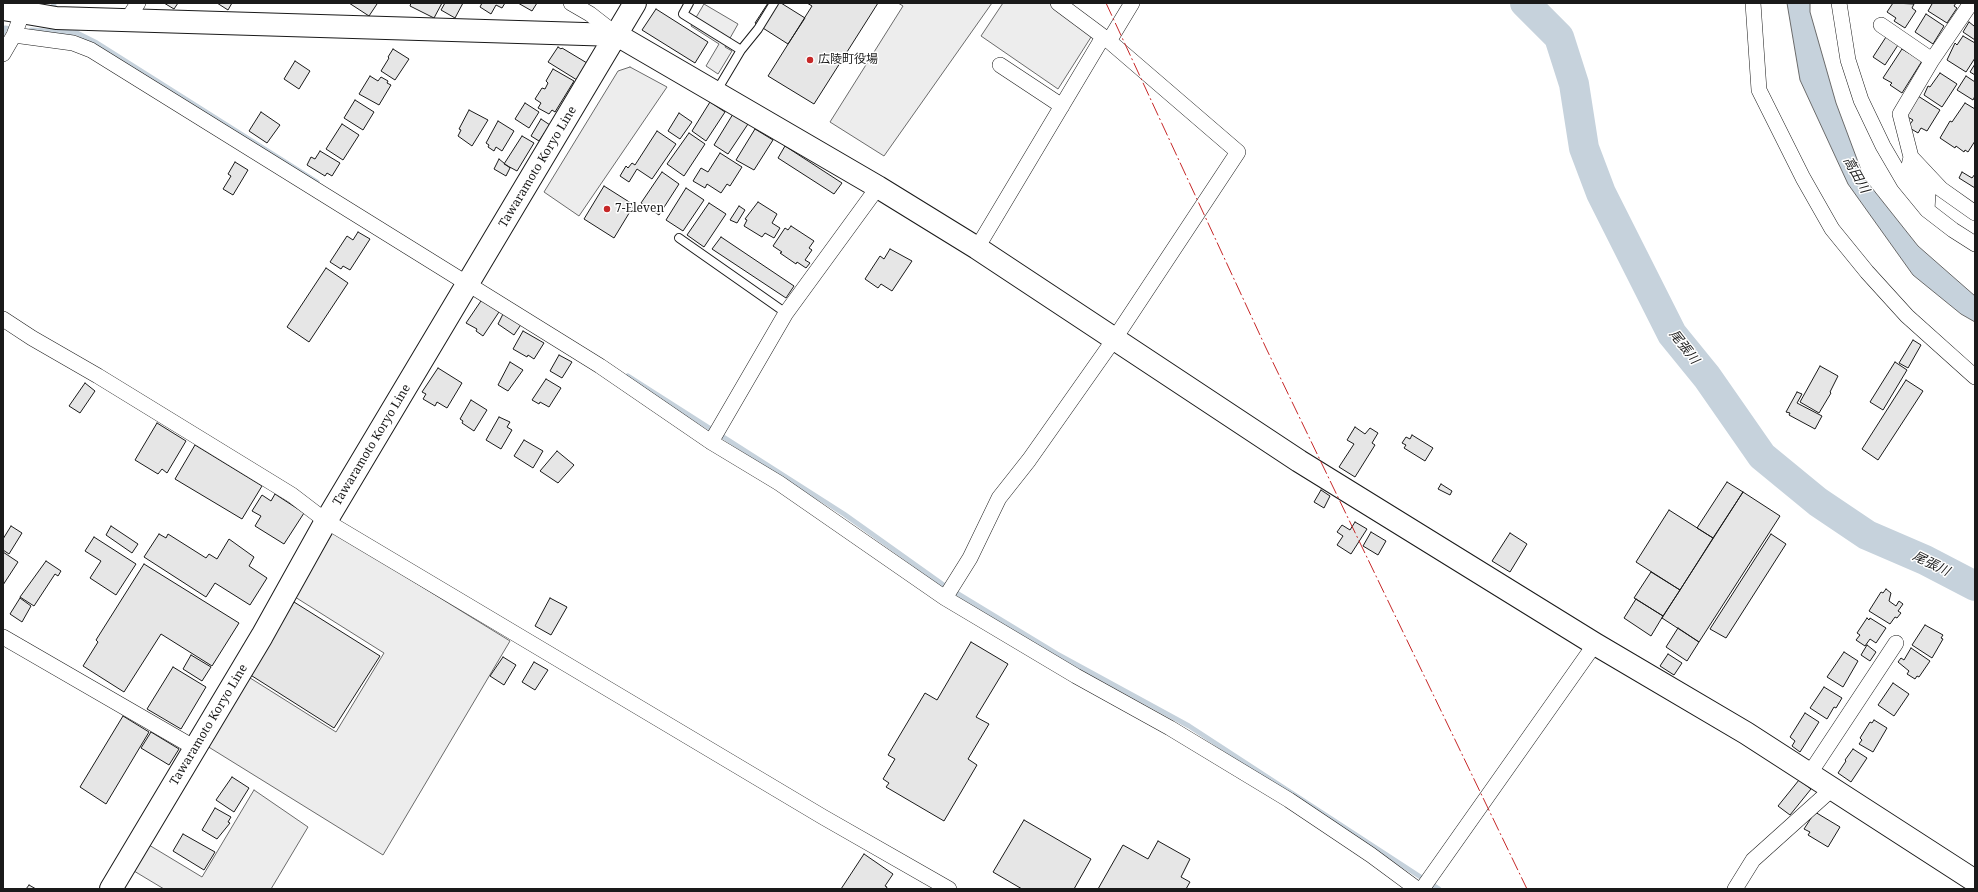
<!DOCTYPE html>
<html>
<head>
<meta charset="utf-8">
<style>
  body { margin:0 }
  #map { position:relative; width:1978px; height:892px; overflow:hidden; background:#fff; font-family:"Noto Serif",serif }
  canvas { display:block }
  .frame { position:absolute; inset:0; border:4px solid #1a1a1a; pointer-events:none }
</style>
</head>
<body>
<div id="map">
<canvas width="1978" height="892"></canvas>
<div class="frame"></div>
</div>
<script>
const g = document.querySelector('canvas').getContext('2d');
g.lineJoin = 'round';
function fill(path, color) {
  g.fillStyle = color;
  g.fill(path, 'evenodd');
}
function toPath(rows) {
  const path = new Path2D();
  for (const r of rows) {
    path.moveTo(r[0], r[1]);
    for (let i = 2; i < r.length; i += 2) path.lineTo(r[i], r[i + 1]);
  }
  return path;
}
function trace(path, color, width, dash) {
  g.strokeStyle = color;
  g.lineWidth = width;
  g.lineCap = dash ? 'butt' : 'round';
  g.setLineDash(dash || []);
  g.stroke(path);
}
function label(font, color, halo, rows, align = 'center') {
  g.font = font + ' "Noto Serif","Noto Sans JP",serif';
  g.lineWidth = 3;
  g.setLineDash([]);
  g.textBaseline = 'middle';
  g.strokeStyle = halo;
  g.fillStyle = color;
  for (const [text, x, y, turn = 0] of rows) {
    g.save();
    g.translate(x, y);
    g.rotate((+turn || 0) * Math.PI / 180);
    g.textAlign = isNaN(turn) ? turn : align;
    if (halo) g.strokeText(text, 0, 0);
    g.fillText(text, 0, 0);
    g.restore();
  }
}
const parking = toPath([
  [898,3,992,3,884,156,830,122,903,6,898,3],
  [1003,3,1049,3,1093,34,1058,89,981,36,1003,3],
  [704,4,738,24,725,47,732,51,718,74,706,66,719,44,691,26,704,4],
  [630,67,667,87,579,216,544,192,618,71,630,67],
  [333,532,510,641,383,855,207,746,247,676,336,732,384,653,295,597,333,532],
  [254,790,308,827,271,889,164,889,134,871,149,845,202,877,254,790]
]);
fill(parking, '#ededed');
trace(parking, '#6a6a6a', 1);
const water = toPath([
  [1787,3,1810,3,1810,12,1836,103,1864,178,1918,246,1975,296,1975,322,1961,314,1913,275,1848,184,1800,80,1787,3]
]);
fill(water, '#c6d2dc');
trace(water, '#6a6a6a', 1);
trace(toPath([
  [53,3,54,5],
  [31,30,77,33,97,43,317,182],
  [3,33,5,28,13,29],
  [628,376,844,514,945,586,1057,654,1189,726,1439,889]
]), '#c6d2dc', 5);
trace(toPath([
  [1525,3,1559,37,1574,84,1584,148,1601,193,1672,334,1707,377,1762,456,1818,502,1867,535,1925,560,1975,586]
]), '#c6d2dc', 30);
const building = toPath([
  [164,3,178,3,174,9,164,3],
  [217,3,232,3,228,10,217,3],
  [349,3,376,3,377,4,369,16,349,3],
  [411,3,442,3,434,18,410,6,411,3],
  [445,3,463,3,455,18,441,10,445,3],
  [482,3,505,3,502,8,496,5,491,14,480,7,482,3],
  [518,3,537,3,532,11,518,3],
  [768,3,781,3,805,18,788,44,755,23,768,3],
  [807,3,878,3,814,104,768,76,812,6,807,3],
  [1893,3,1914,4,1912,8,1916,11,1905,28,1894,21,1896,18,1887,12,1893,3],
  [1931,3,1956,3,1954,6,1957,8,1947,23,1928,11,1932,4,1931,3],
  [656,9,708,42,695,63,642,30,656,9],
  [1926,14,1944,26,1933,44,1915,32,1926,14],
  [1969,22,1974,26,1975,24,1975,40,1963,32,1969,22],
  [1963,36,1975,43,1975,58,1966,72,1947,60,1955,43,1957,45,1963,36],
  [1886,37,1898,45,1885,65,1873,57,1886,37],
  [558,47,561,49,562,48,587,63,577,80,548,62,558,47],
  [393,49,409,59,395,80,381,71,389,58,388,57,393,49],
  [1902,49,1922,61,1902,93,1890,85,1892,83,1883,78,1902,49],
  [295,61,310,71,299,89,284,79,295,61],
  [1975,64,1975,75,1970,72,1975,64],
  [553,69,574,81,555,112,552,110,549,114,538,108,541,103,535,99,542,88,545,89,548,83,546,81,553,69],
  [1940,73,1957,84,1942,107,1924,95,1928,86,1930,87,1940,73],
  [370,76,378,81,381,77,388,81,387,83,391,85,379,105,359,94,370,76],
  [1966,76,1975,82,1975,96,1973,100,1957,90,1966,76],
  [1918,96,1940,110,1927,131,1921,128,1918,133,1908,127,1913,120,1906,116,1918,96],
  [355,100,374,112,363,130,344,118,355,100],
  [710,102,725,112,706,141,692,131,710,102],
  [525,103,539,112,529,128,515,119,525,103],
  [1965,103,1975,109,1975,141,1968,152,1965,150,1964,152,1956,146,1955,148,1940,138,1950,121,1952,122,1965,103],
  [469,110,488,120,472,146,458,136,461,130,459,129,469,110],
  [261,112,280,125,267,143,249,131,261,112],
  [679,113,692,122,680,139,668,131,679,113],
  [733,114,748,124,728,154,714,145,733,114],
  [541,119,550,125,539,141,531,136,541,119],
  [498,121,514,131,502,151,496,147,494,151,488,147,489,145,486,143,498,121],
  [342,124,359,135,343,160,326,149,342,124],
  [755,129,773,140,754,170,736,160,755,129],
  [657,131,676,144,652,179,637,169,629,182,620,176,626,166,628,168,632,163,635,165,657,131],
  [689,133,705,144,684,176,667,164,689,133],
  [522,136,534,143,517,171,504,164,522,136],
  [785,146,842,183,834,194,778,158,785,146],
  [320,151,340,163,332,176,327,173,325,176,307,165,311,157,315,159,320,151],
  [720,153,742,167,730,186,727,184,721,193,707,184,705,188,693,181,701,168,708,172,720,153],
  [499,159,510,168,506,176,494,169,499,159],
  [235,162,248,170,233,195,223,189,231,176,228,174,235,162],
  [662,172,679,184,659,215,641,203,662,172],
  [1962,172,1972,178,1975,174,1975,188,1959,178,1962,172],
  [604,186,634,205,614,238,584,219,604,186],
  [686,188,704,200,683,231,666,220,686,188],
  [758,202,777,214,772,223,780,228,774,238,765,233,762,237,744,226,747,220,745,219,758,202],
  [709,203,726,214,704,247,687,235,709,203],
  [739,206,745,210,737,223,730,220,739,206],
  [791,226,814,241,809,248,812,250,805,260,810,263,806,268,797,262,796,264,780,253,782,252,773,246,785,228,788,230,791,226],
  [358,232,370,239,350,270,343,266,341,269,330,262,347,236,353,240,358,232],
  [721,237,794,286,786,298,712,249,721,237],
  [890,249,912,261,892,291,881,284,878,288,865,279,880,256,884,259,890,249],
  [326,268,348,283,309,342,287,327,326,268],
  [483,298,501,309,483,336,476,331,477,329,466,323,483,298],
  [504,312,522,323,514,335,498,324,504,312],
  [523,331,544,343,534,359,528,355,527,357,513,349,523,331],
  [1913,340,1921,345,1908,368,1899,363,1913,340],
  [559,355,572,362,562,378,550,371,559,355],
  [510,362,523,370,508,391,498,385,510,362],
  [1895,362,1907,370,1883,410,1870,402,1895,362],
  [1820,366,1838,376,1830,392,1831,393,1819,413,1800,402,1820,366],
  [438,368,462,383,447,408,437,402,435,406,423,399,426,394,422,392,438,368],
  [546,379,561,388,549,407,540,402,539,404,532,400,546,379],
  [1906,380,1923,391,1878,460,1862,449,1906,380],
  [85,383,95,391,80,413,69,406,85,383],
  [1797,392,1802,394,1797,403,1822,416,1815,429,1789,415,1790,413,1786,412,1797,392],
  [471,400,487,410,474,431,462,423,463,421,460,419,471,400],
  [499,417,510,422,507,427,512,430,501,449,486,440,499,417],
  [157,423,186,441,167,473,162,469,158,474,135,460,157,423],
  [1355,427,1365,434,1370,428,1378,433,1372,443,1375,445,1355,477,1339,467,1354,444,1347,440,1355,427],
  [1412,435,1433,448,1425,461,1404,448,1406,445,1402,443,1406,437,1410,439,1412,435],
  [524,440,543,451,533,468,514,456,524,440],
  [195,445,262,486,242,519,175,479,195,445],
  [557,451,574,465,558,483,540,471,557,451],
  [1727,482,1743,492,1713,538,1697,528,1727,482],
  [1441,484,1452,491,1450,495,1438,489,1441,484],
  [1321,490,1330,496,1324,508,1314,502,1321,490],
  [1743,492,1780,516,1699,642,1662,618,1743,492],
  [275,494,304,513,284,544,255,526,261,516,252,511,262,495,271,501,275,494],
  [1669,510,1713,538,1680,590,1636,562,1669,510],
  [1355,522,1367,529,1351,554,1337,545,1343,536,1337,532,1342,525,1350,530,1355,522],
  [11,526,22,533,9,554,3,550,3,539,11,526],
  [111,526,138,544,132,553,106,535,111,526],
  [1371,532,1386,541,1378,555,1363,546,1371,532],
  [1510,533,1527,544,1510,572,1492,561,1510,533],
  [159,534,166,538,168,534,206,558,209,554,217,559,229,539,254,557,249,566,267,578,250,605,215,583,206,597,144,557,159,534],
  [1771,534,1786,544,1726,638,1710,629,1771,534],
  [94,537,136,564,116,595,90,578,101,561,85,551,94,537],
  [3,552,18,562,3,585,3,552],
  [46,561,61,571,58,576,55,574,34,606,20,597,46,561],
  [144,564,239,623,212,666,161,634,124,692,83,666,98,642,96,640,144,564],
  [1651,572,1680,590,1663,616,1634,598,1651,572],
  [1886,589,1891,593,1889,601,1896,606,1899,601,1903,604,1898,611,1901,613,1897,618,1895,617,1890,624,1869,611,1881,592,1883,593,1886,589],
  [20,598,31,606,22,622,10,614,20,598],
  [550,598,567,607,551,635,535,626,550,598],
  [1636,599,1663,616,1651,636,1624,618,1636,599],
  [294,602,380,656,334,728,249,674,294,602],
  [1867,618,1869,620,1870,618,1886,628,1876,643,1870,639,1865,646,1856,640,1860,635,1857,633,1867,618],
  [1925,625,1943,635,1941,638,1943,639,1932,658,1912,645,1925,625],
  [1678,628,1699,642,1687,661,1666,647,1678,628],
  [971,642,1008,664,976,717,989,724,968,759,977,765,944,821,886,787,889,783,883,779,895,759,888,755,925,693,937,700,971,642],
  [1867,645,1876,652,1870,661,1861,655,1867,645],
  [1911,648,1930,661,1919,677,1917,676,1915,679,1907,674,1909,671,1898,662,1901,658,1904,660,1911,648],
  [1844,652,1858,661,1843,687,1827,677,1844,652],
  [1668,654,1682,663,1674,675,1660,666,1668,654],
  [191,655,211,667,202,681,183,669,191,655],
  [503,657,516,665,504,685,490,676,503,657],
  [534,662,548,670,535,690,522,682,534,662],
  [173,667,206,687,181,729,147,709,173,667],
  [1893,683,1909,694,1894,716,1878,705,1893,683],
  [1824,687,1842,698,1836,708,1834,707,1827,719,1810,708,1824,687],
  [1805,713,1819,722,1800,752,1792,746,1795,741,1790,737,1805,713],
  [123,716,149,732,106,804,80,787,123,716],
  [1874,720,1887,728,1873,752,1859,744,1862,740,1860,738,1870,722,1872,723,1874,720],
  [151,732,179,749,169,765,141,748,151,732],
  [1853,749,1867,758,1851,782,1838,773,1846,761,1845,760,1853,749],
  [232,777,249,788,234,812,216,800,232,777],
  [1799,780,1811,789,1790,815,1778,806,1799,780],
  [215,808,231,817,228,822,230,823,217,839,202,830,215,808],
  [1815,812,1840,827,1828,847,1808,835,1810,832,1804,829,1815,812],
  [1024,820,1091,859,1074,889,1022,889,993,872,1024,820],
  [183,834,215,852,204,870,173,851,183,834],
  [1158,841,1190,859,1181,877,1190,882,1186,889,1098,889,1123,845,1148,859,1158,841],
  [864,854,893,874,885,886,887,887,886,889,841,889,864,854],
  [29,885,36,889,26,889,29,885]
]);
fill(building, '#e6e6e6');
trace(building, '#1a1a1a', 1);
const lane = toPath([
  [689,3,683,14,741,50],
  [716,92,741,50,758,29,774,3],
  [679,238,786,313]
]);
const street = toPath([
  [571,3,590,14,617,35],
  [1753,3,1759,90,1803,178,1832,229,1867,272,1907,316,1975,377],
  [1839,3,1848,60,1861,100,1883,146,1904,182,1927,210,1953,230,1975,244],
  [127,20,138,3],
  [1881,25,1932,60],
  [14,35,73,43,91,50,600,366,711,442,779,483,945,598,1076,676,1170,728,1289,800,1371,855,1417,889],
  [1109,41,1132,3],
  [3,54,14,35,22,14,28,5],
  [1000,65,1062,106],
  [1911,157,1941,189,1975,213],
  [1927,210,1928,193,1908,170,1911,157,1900,114,1932,60,1971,3],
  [977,248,1103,37],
  [3,319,32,338,98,376,292,495,326,521,823,817,949,889],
  [711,442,786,313,878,187],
  [945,598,970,558,999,498,1029,460,1115,338,1238,152,1109,41,1058,3],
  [3,637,195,748],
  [1810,773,1896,643],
  [1422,889,1595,644],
  [1735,889,1753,860,1832,789]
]);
const secondary = toPath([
  [3,9,56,18,617,35,878,187,977,248,1299,461,1595,644,1746,733,1975,881],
  [111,889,262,636,326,521,635,3]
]);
trace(lane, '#1a1a1a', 10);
trace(street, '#1a1a1a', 16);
trace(secondary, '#1a1a1a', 24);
trace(lane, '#fff', 8);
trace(street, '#fff', 15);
trace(secondary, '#fff', 22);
trace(toPath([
  [1106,3,1266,348,1527,889]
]), '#c62828', 1, [14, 3, 2, 3]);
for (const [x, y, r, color] of [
  [810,60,4,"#c62828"],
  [607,209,4,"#c62828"]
]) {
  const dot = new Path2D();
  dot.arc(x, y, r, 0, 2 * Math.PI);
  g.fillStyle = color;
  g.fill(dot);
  trace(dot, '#fff', 1.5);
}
label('12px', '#1a1a1a', '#fff', [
  ["広陵町役場",818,60],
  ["7-Eleven",615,209]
], 'left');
label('12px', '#1a1a1a', '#fff', [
  ["Tawaramoto Koryo Line",538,167,-59],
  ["Tawaramoto Koryo Line",372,445,-59],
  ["Tawaramoto Koryo Line",209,725,-59]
]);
label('italic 13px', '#1a1a1a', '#fff', [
  ["高田川",1856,175,61],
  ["尾張川",1684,347,52],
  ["尾張川",1931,564,26]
]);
</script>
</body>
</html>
